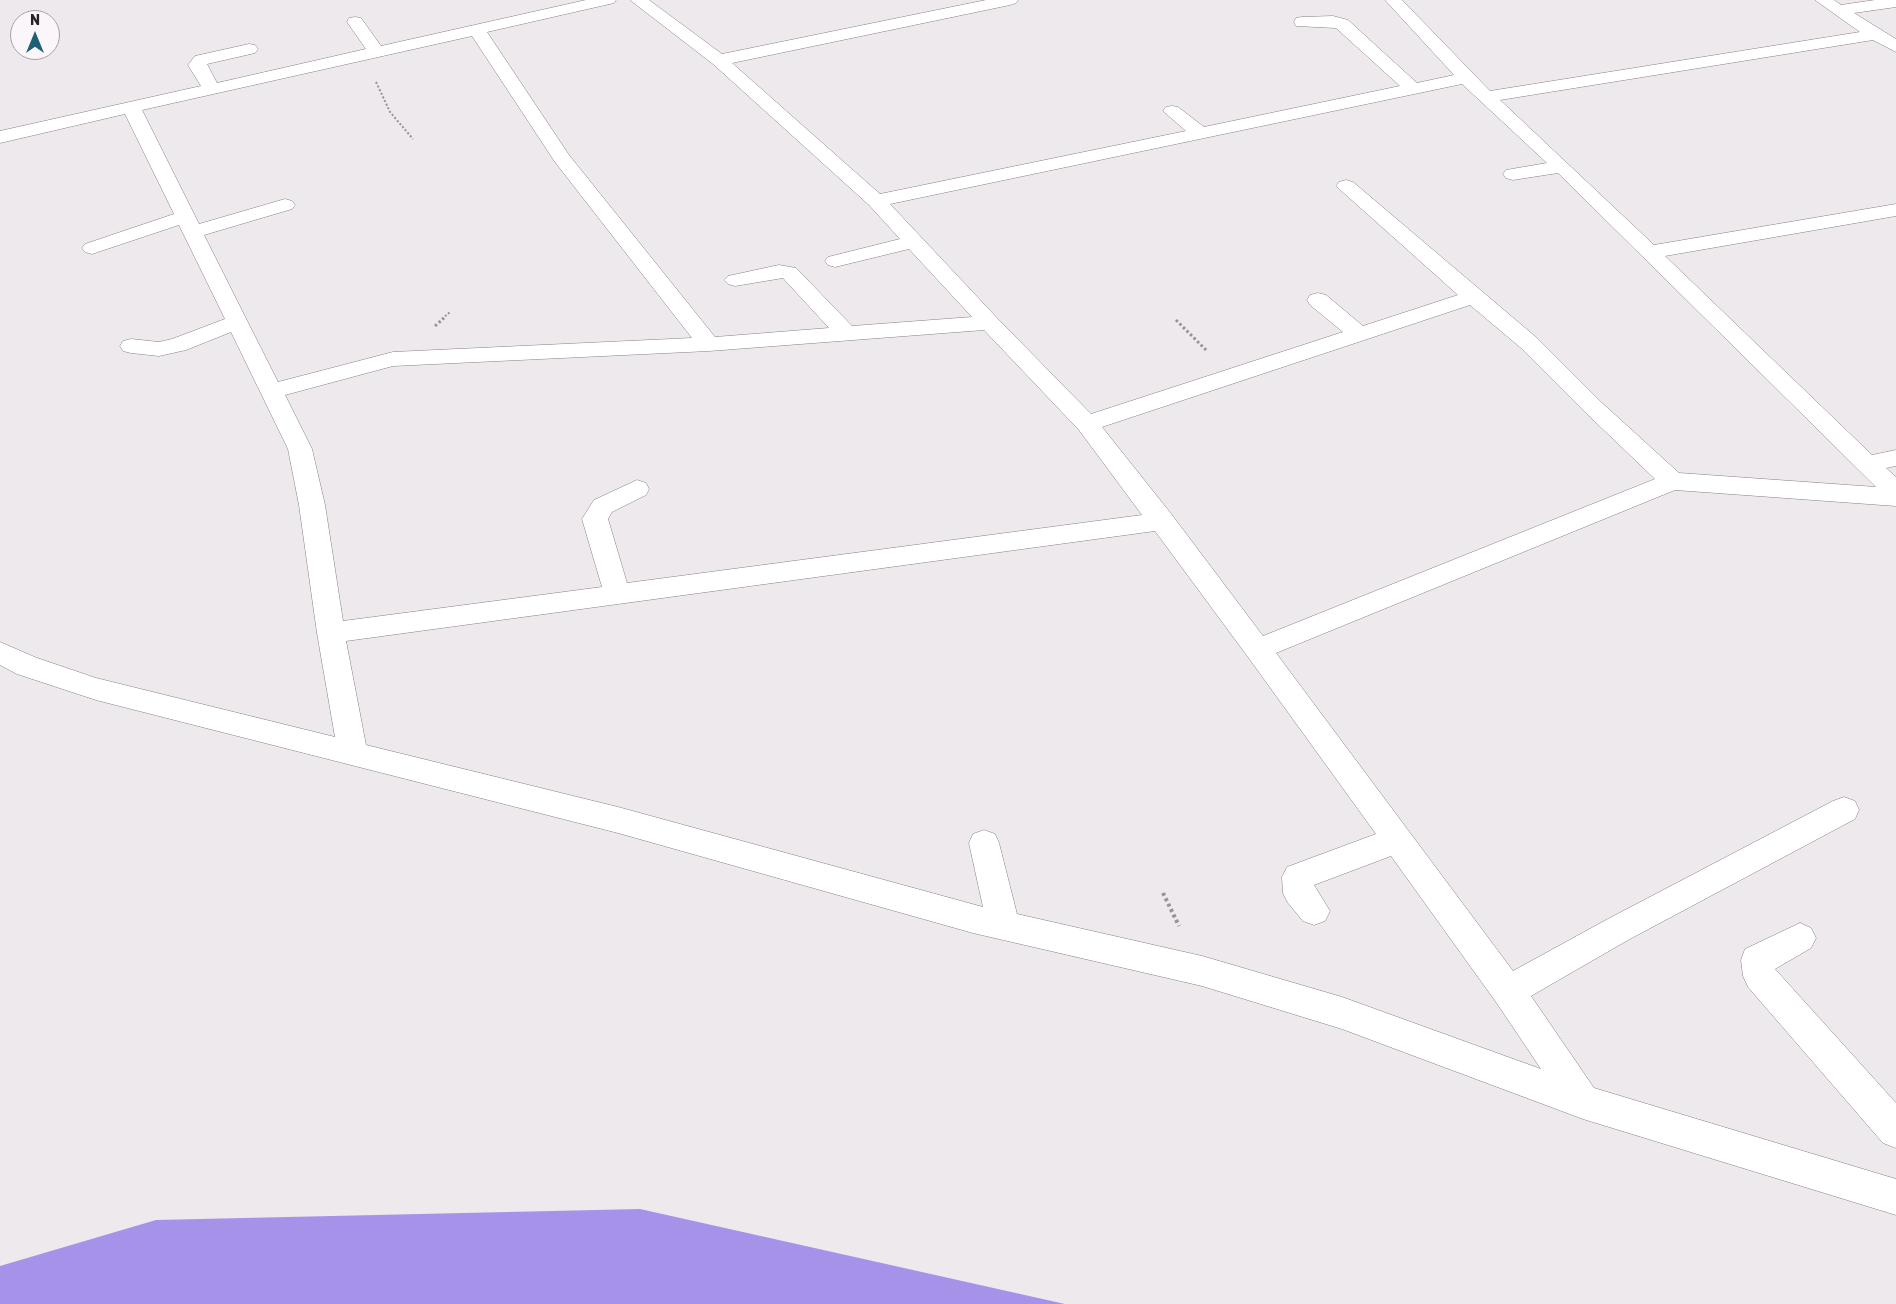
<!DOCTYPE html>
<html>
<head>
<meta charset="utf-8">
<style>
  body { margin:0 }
  #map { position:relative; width:1896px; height:1304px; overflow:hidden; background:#eee9ec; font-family:Rubik,sans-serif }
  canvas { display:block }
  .north { position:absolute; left:10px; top:10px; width:50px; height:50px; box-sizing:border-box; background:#fbf6f9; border:1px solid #a6a2a4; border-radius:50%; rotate:0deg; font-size:14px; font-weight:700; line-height:20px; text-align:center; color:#262425 }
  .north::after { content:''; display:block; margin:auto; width:18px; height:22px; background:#1f6075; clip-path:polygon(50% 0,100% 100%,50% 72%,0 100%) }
</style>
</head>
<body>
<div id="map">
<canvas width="1896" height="1304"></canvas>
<div class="north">N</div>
</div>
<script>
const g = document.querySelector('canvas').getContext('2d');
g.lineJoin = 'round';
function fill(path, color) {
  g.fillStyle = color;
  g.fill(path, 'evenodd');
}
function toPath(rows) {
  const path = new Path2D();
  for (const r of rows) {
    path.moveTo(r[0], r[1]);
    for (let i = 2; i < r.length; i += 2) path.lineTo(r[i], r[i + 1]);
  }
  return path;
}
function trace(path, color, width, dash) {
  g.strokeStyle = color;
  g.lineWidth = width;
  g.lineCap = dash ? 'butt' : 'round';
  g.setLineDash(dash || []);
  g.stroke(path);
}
fill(toPath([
  [640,1209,1065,1304,0,1304,0,1266,156,1220]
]), '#a792ea');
const minor = toPath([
  [586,0,616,0,614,3,487,32,569,155,715,337,829,328,783,278,735,286,728,284,724,280,728,276,779,265,796,268,852,326,972,317,909,249,835,267,828,265,825,261,828,257,900,239,869,205,713,64,630,0,649,0,722,54,986,0,1018,0,1016,3,1010,5,732,63,880,194,1186,131,1163,111,1166,107,1172,106,1178,107,1204,127,1400,86,1336,28,1296,26,1294,22,1296,18,1302,17,1333,16,1348,20,1417,83,1454,75,1385,0,1402,0,1490,91,1860,32,1815,0,1834,0,1841,5,1875,0,1896,0,1896,7,1854,13,1896,39,1896,52,1873,40,1500,100,1654,245,1896,204,1896,216,1665,256,1872,455,1896,450,1896,466,1886,468,1896,477,1896,506,1675,490,1276,653,1513,971,1606,920,1833,801,1844,797,1855,801,1859,810,1855,819,1628,940,1531,996,1594,1088,1896,1179,1896,1215,1583,1119,1342,1029,1202,986,973,933,618,833,96,700,17,674,0,665,0,642,37,658,96,678,335,737,317,633,299,505,288,449,231,332,186,350,159,356,131,353,123,351,120,346,123,341,131,339,159,342,172,339,225,319,179,225,92,254,85,252,82,248,85,244,174,214,125,114,0,143,0,131,201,86,188,65,195,56,249,44,255,45,258,49,255,53,207,64,217,83,366,49,347,22,349,18,355,17,361,18,381,46,586,0],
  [472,36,555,162,692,338,393,352,278,382,204,235,292,209,295,205,292,201,285,199,199,224,142,110,472,36],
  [1462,84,1547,163,1506,170,1503,174,1506,178,1513,180,1558,173,1876,487,1679,473,1601,402,1537,338,1353,182,1346,180,1339,182,1336,186,1458,295,1363,326,1326,295,1318,293,1310,295,1307,300,1310,305,1343,332,1091,414,997,318,890,204,1462,84],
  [1470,305,1521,348,1585,412,1655,479,1263,636,1172,515,1102,427,1470,305],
  [984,330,1079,430,1142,515,627,583,608,519,612,512,646,495,649,489,646,483,637,480,594,500,582,519,602,587,343,621,325,505,312,449,285,395,393,366,709,351,984,330],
  [1155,531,1248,657,1376,834,1287,867,1282,877,1283,893,1288,903,1303,921,1314,925,1325,921,1330,911,1314,885,1391,856,1496,1002,1541,1069,1342,997,1202,956,1017,914,999,843,995,834,984,830,973,834,969,843,983,907,618,807,366,745,346,641,1155,531],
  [1800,923,1811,928,1816,938,1811,948,1775,969,1896,1103,1896,1148,1883,1143,1748,987,1743,976,1741,960,1745,949,1800,923]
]);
trace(minor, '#868184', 1);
trace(toPath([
  [376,82,390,112,413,139],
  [442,319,450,312]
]), '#969395', 2, [2, 2]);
trace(toPath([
  [1176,320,1207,351],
  [435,326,444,318]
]), '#969395', 3, [2.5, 2.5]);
trace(toPath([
  [1163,893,1179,926]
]), '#969395', 4, [3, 3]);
fill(minor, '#fff');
</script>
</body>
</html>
